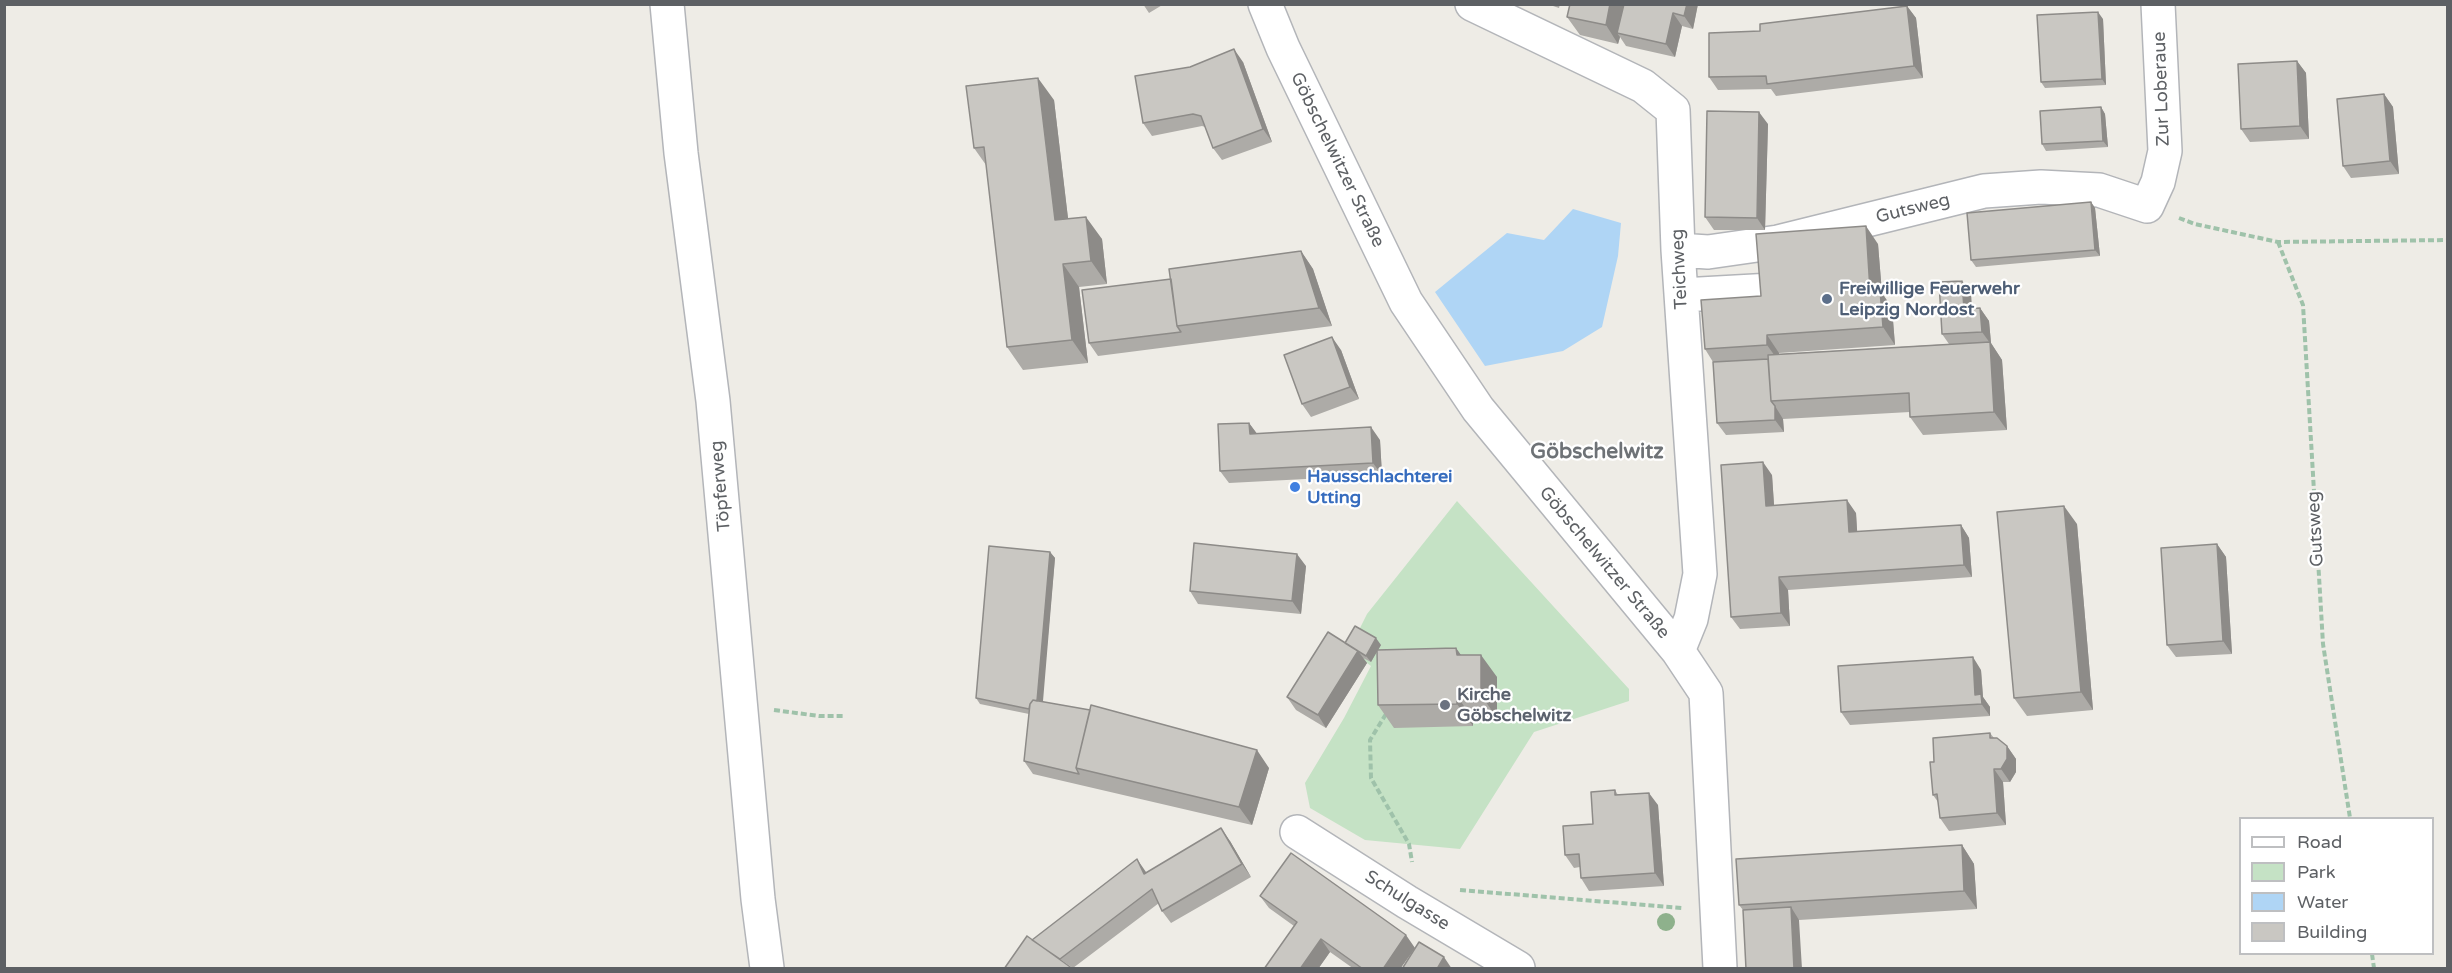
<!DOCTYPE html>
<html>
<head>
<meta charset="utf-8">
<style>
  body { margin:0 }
  #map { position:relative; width:2452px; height:973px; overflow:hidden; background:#eeece6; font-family:"Varela Round",sans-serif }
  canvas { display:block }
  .frame { position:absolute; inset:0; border:6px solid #5d6064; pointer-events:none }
  .legend { position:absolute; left:2239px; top:817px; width:195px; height:138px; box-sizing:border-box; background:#fff; border:2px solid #bebfc1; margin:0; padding:8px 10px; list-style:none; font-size:18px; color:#5d6064 }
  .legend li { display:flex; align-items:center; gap:12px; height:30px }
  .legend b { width:30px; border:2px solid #bebfc1 }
</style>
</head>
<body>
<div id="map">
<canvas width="2452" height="973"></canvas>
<div class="frame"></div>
<ul class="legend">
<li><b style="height:8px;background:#fff"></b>Road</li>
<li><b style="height:16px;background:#c5e2c5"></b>Park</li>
<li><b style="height:16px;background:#afd5f5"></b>Water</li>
<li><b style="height:16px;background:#c9c7c2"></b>Building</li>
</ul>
</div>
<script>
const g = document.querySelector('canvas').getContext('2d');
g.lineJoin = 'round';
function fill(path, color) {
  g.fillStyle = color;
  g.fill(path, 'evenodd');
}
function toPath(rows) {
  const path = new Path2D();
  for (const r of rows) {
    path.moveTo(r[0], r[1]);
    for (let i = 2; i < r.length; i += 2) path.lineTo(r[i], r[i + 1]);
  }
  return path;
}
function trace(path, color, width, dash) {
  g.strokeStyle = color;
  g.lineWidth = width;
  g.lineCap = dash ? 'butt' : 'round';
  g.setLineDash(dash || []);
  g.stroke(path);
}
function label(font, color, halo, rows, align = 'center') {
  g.font = font + ' "Varela Round",sans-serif';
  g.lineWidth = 4.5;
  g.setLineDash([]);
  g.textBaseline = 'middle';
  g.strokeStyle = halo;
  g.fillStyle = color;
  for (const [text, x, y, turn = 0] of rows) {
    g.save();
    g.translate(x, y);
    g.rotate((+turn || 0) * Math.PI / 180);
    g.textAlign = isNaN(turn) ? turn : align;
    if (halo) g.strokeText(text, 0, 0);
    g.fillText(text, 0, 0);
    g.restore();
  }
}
fill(toPath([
  [1457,501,1629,689,1629,701,1534,732,1460,849,1365,840,1310,808,1305,783,1344,718,1371,666,1349,650,1367,614]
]), '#c5e2c5');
fill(toPath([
  [1573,209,1621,223,1618,256,1602,327,1563,351,1485,366,1435,292,1507,233,1544,240]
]), '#afd5f5');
const minor = toPath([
  [667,4,681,153,713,401,758,899,767,968],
  [1265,4,1283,48,1406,302,1478,409,1678,651,1706,693,1720,968],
  [1472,4,1643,86,1673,110,1678,250,1700,574,1691,619,1678,651],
  [1678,250,1708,252,1778,242,1984,191,2041,187,2099,190,2147,206,2158,182,2165,151,2158,4],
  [1682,295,1772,290],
  [1297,832,1407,902,1518,968]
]);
trace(minor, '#b3b5b9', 36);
trace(toPath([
  [2179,218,2195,224,2278,242,2448,240],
  [2278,242,2303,305,2323,644,2350,818],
  [774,710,819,716,843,716],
  [1386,714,1370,740,1371,778,1409,844,1412,862],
  [1460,890,1682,908],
  [2372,954,2374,968]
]), '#9fc2aa', 4, [6, 3]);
trace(minor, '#fff', 33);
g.fillStyle = '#8eb18c';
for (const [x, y] of [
  [1666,922]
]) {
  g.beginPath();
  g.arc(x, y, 9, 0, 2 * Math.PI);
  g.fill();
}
fill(toPath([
  [1143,4,1164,4,1149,13],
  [1547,4,1560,4,1559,8],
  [1698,4,1693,29,1682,26,1675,57,1626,46,1620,37,1618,44,1580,35,1567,17],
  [1907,6,1916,18,1923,78,1776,96,1771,89,1718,90,1709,77,1760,31],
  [2103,19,2106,85,2045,88,2041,82],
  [2297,61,2306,73,2309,139,2250,142,2241,129],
  [1243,62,1272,142,1222,160,1213,148,1205,127,1202,126,1152,136,1143,123],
  [2384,94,2393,107,2399,174,2351,178,2343,166],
  [1054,100,1068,219,1102,239,1107,284,1079,287,1088,363,1023,370,1007,347,986,165,974,148],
  [2101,107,2105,114,2108,147,2046,151,2042,144],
  [1768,124,1765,230,1714,230,1705,217],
  [2091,202,2095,208,2100,256,1976,267,1971,260],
  [1878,244,1882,293,1892,308,1895,345,1779,353,1779,354,1949,344,1942,334,1962,281,1971,293,1972,308,1980,308,1989,321,1991,343,2002,360,2007,430,1923,435,1910,417,1910,412,1783,419,1784,432,1726,435,1717,423,1713,362,1705,349,1761,296],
  [1301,251,1313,269,1332,326,1098,356,1089,343,1171,279],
  [1341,350,1359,399,1311,417,1302,404],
  [1249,423,1257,434,1380,440,1382,475,1229,483,1220,471],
  [1772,475,1774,505,1856,513,1857,532,1961,525,1969,538,1972,577,1788,590,1790,626,1740,629,1731,617],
  [2077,524,2093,710,2027,716,2014,698],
  [2217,544,2226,557,2232,654,2176,657,2167,645],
  [1050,552,1055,558,1042,702,1269,768,1252,825,1033,774,1024,761,1029,714,980,704,976,698],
  [1306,566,1301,614,1198,604,1190,591],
  [1345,643,1381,645,1378,650,1456,648,1461,655,1497,677,1497,718,1473,719,1473,726,1394,728,1378,705,1377,651,1371,662,1363,658,1367,663,1326,728,1296,710,1287,697],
  [1981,670,1983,697,1990,707,1990,716,1850,725,1841,712],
  [1990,733,1994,738,2007,746,2016,759,2016,772,2010,782,2003,782,2006,825,1949,831,1940,818,1938,802,1933,795,1934,762],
  [1615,790,1618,795,1658,805,1664,886,1589,891,1581,878,1580,867,1574,868,1565,855,1593,824],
  [1230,841,1251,877,1171,923,1162,911,1159,903,1073,968,1032,940,1147,873],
  [1962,845,1974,864,1977,909,1799,920,1743,910,1739,905],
  [1260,896,1415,948,1400,969,1354,969,1330,952,1318,969,1264,969,1294,926,1269,908]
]), '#adaba7');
fill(toPath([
  [1610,4,1627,4,1617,33,1620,37,1618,44,1606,25],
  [1687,4,1698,4,1693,29,1684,16],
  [1907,6,1916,18,1923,78,1914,66],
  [2098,12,2103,19,2106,85,2102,79],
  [1673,13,1682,26,1675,57,1666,44],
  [1234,49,1243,62,1272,142,1263,129],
  [2297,61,2306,73,2309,139,2300,126],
  [1038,78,1054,100,1071,243,1055,220],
  [2384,94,2393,107,2399,174,2390,161],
  [2101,107,2105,114,2108,147,2103,141],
  [1759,112,1768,124,1765,230,1757,218],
  [2091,202,2095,208,2100,256,2095,250],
  [1086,217,1102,239,1107,284,1091,261],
  [1866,226,1878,244,1882,293,1892,308,1895,345,1883,327,1870,290],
  [1301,251,1313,269,1332,326,1319,308],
  [1063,264,1079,287,1088,363,1072,340],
  [1962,281,1971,293,1972,321,1964,309],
  [1980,308,1989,321,1991,343,2002,360,2007,430,1994,412,1990,343,1982,332],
  [1767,335,1779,353,1780,363,1767,345],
  [1332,337,1341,350,1359,399,1350,387],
  [1775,406,1783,419,1784,432,1775,420],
  [1249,423,1258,435,1250,434],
  [1371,427,1380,440,1382,475,1373,463],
  [1763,462,1772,475,1775,519,1766,506],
  [1847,500,1856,513,1858,545,1849,532],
  [2064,506,2077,524,2093,710,2081,692],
  [1961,525,1969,538,1972,577,1964,565],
  [2217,544,2226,557,2232,654,2223,641],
  [1050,552,1055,558,1042,713,1034,710],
  [1297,554,1306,566,1301,614,1292,601],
  [1779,577,1788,590,1790,626,1781,613],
  [1376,638,1381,645,1371,662,1366,656],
  [1456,648,1472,671,1457,655],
  [1358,651,1367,663,1326,728,1318,715],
  [1481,655,1497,677,1497,718,1481,695],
  [1973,657,1981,670,1983,697,1990,707,1990,716,1975,695],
  [1457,696,1473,719,1473,726,1457,704],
  [2007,746,2016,759,2016,772,2010,782,2001,769],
  [1257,750,1269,768,1252,825,1239,807],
  [1994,769,2003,782,2006,825,1997,813],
  [1649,793,1658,805,1664,886,1655,873],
  [1221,828,1230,841,1251,877,1242,864],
  [1962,845,1974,864,1977,909,1964,891],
  [1137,859,1146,872,1153,887,1144,874],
  [1791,907,1799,920,1802,969,1794,969],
  [1406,935,1415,948,1400,969,1383,969],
  [1321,939,1330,952,1318,969,1300,969],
  [1444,957,1452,969,1437,969]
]), '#8d8b88');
const building = toPath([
  [1570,4,1610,4,1606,25,1567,17,1570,4],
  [1624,4,1687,4,1684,16,1673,13,1666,44,1617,33,1624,4],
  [1907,6,1914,66,1767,84,1766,76,1709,77,1709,33,1760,31,1760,24,1907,6],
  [2098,12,2102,79,2041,82,2037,15,2098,12],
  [1234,49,1263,129,1213,148,1201,116,1193,114,1143,123,1135,76,1190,67,1234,49],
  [2297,61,2300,126,2241,129,2238,64,2297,61],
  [1038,78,1055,220,1086,217,1091,261,1063,264,1072,340,1007,347,984,147,974,148,966,86,1038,78],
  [2384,94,2390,161,2343,166,2337,99,2384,94],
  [2101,107,2103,141,2042,144,2040,111,2101,107],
  [1707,111,1759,112,1757,218,1705,217,1707,111],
  [2091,202,2095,250,1971,260,1967,213,2091,202],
  [1866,226,1870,290,1880,290,1883,327,1767,335,1767,345,1705,349,1701,300,1761,296,1756,234,1866,226],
  [1301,251,1319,308,1177,326,1169,269,1301,251],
  [1171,279,1177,326,1181,332,1089,343,1082,290,1171,279],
  [1962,281,1964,309,1980,308,1982,332,1942,334,1939,282,1962,281],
  [1332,337,1350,387,1302,404,1284,355,1332,337],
  [1990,342,1994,412,1910,417,1909,393,1771,401,1768,355,1990,342],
  [1768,359,1771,401,1775,406,1775,420,1717,423,1713,362,1768,359],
  [1249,423,1250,434,1371,427,1373,463,1220,471,1218,424,1249,423],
  [1763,462,1766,506,1847,500,1849,532,1961,525,1964,565,1779,577,1781,613,1731,617,1721,465,1763,462],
  [2064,506,2081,692,2014,698,1997,512,2064,506],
  [1194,543,1297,554,1292,601,1190,591,1194,543],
  [2217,544,2223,641,2167,645,2161,548,2217,544],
  [989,546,1050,552,1037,701,1033,700,1030,704,1029,709,976,698,989,546],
  [1355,626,1376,638,1366,656,1345,643,1355,626],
  [1328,632,1358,651,1318,715,1287,697,1328,632],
  [1456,648,1457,655,1481,655,1481,695,1457,696,1457,704,1378,705,1377,650,1456,648],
  [1973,657,1975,695,1981,694,1982,704,1841,712,1838,666,1973,657],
  [1033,700,1090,710,1076,768,1079,774,1024,761,1030,704,1033,700],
  [1091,705,1257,750,1239,807,1076,768,1091,705],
  [1990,733,1990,738,1997,738,2007,746,2007,759,2001,769,1994,769,1997,813,1940,818,1937,794,1933,795,1930,762,1934,762,1933,738,1990,733],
  [1615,790,1615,795,1649,793,1655,873,1581,878,1579,854,1565,855,1563,826,1593,824,1591,792,1615,790],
  [1221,828,1242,864,1162,911,1152,889,1060,959,1032,940,1137,859,1144,874,1221,828],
  [1962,845,1964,891,1739,905,1736,859,1962,845],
  [1291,853,1406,935,1383,969,1363,969,1321,939,1300,969,1264,969,1297,922,1260,896,1291,853],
  [1791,907,1794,969,1746,969,1743,910,1791,907],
  [1027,936,1073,969,1004,969,1027,936],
  [1419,942,1444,957,1437,969,1402,969,1419,942]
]);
fill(building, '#c9c7c2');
trace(building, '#8d8b88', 1.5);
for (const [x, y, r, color] of [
  [1827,299,6,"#5c6f8a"],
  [1295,487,6,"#3f7fe0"],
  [1445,705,6,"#6b7280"]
]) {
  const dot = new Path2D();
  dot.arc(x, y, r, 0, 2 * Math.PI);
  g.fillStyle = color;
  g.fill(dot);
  trace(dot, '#fff', 2);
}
label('18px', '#5d6064', '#fff', [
  ["Zur Loberaue",2162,89,-92],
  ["Göbschelwitzer Straße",1337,160,64],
  ["Gutsweg",1913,209,-14],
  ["Teichweg",1680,269,-93],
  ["Töpferweg",721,486,-95],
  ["Gutsweg",2316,529,-93],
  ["Göbschelwitzer Straße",1604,563,50],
  ["Schulgasse",1407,901,32]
]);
label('bold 18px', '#4e5e75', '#fff', [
  ["Freiwillige Feuerwehr",1839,289],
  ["Leipzig Nordost",1839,310]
], 'left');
label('bold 18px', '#366cbe', '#fff', [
  ["Hausschlachterei",1307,477],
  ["Utting",1307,498]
], 'left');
label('bold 18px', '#5b616d', '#fff', [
  ["Kirche",1457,695],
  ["Göbschelwitz",1457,716]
], 'left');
label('bold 21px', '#6e7276', '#fff', [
  ["Göbschelwitz",1597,452]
]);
</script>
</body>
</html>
